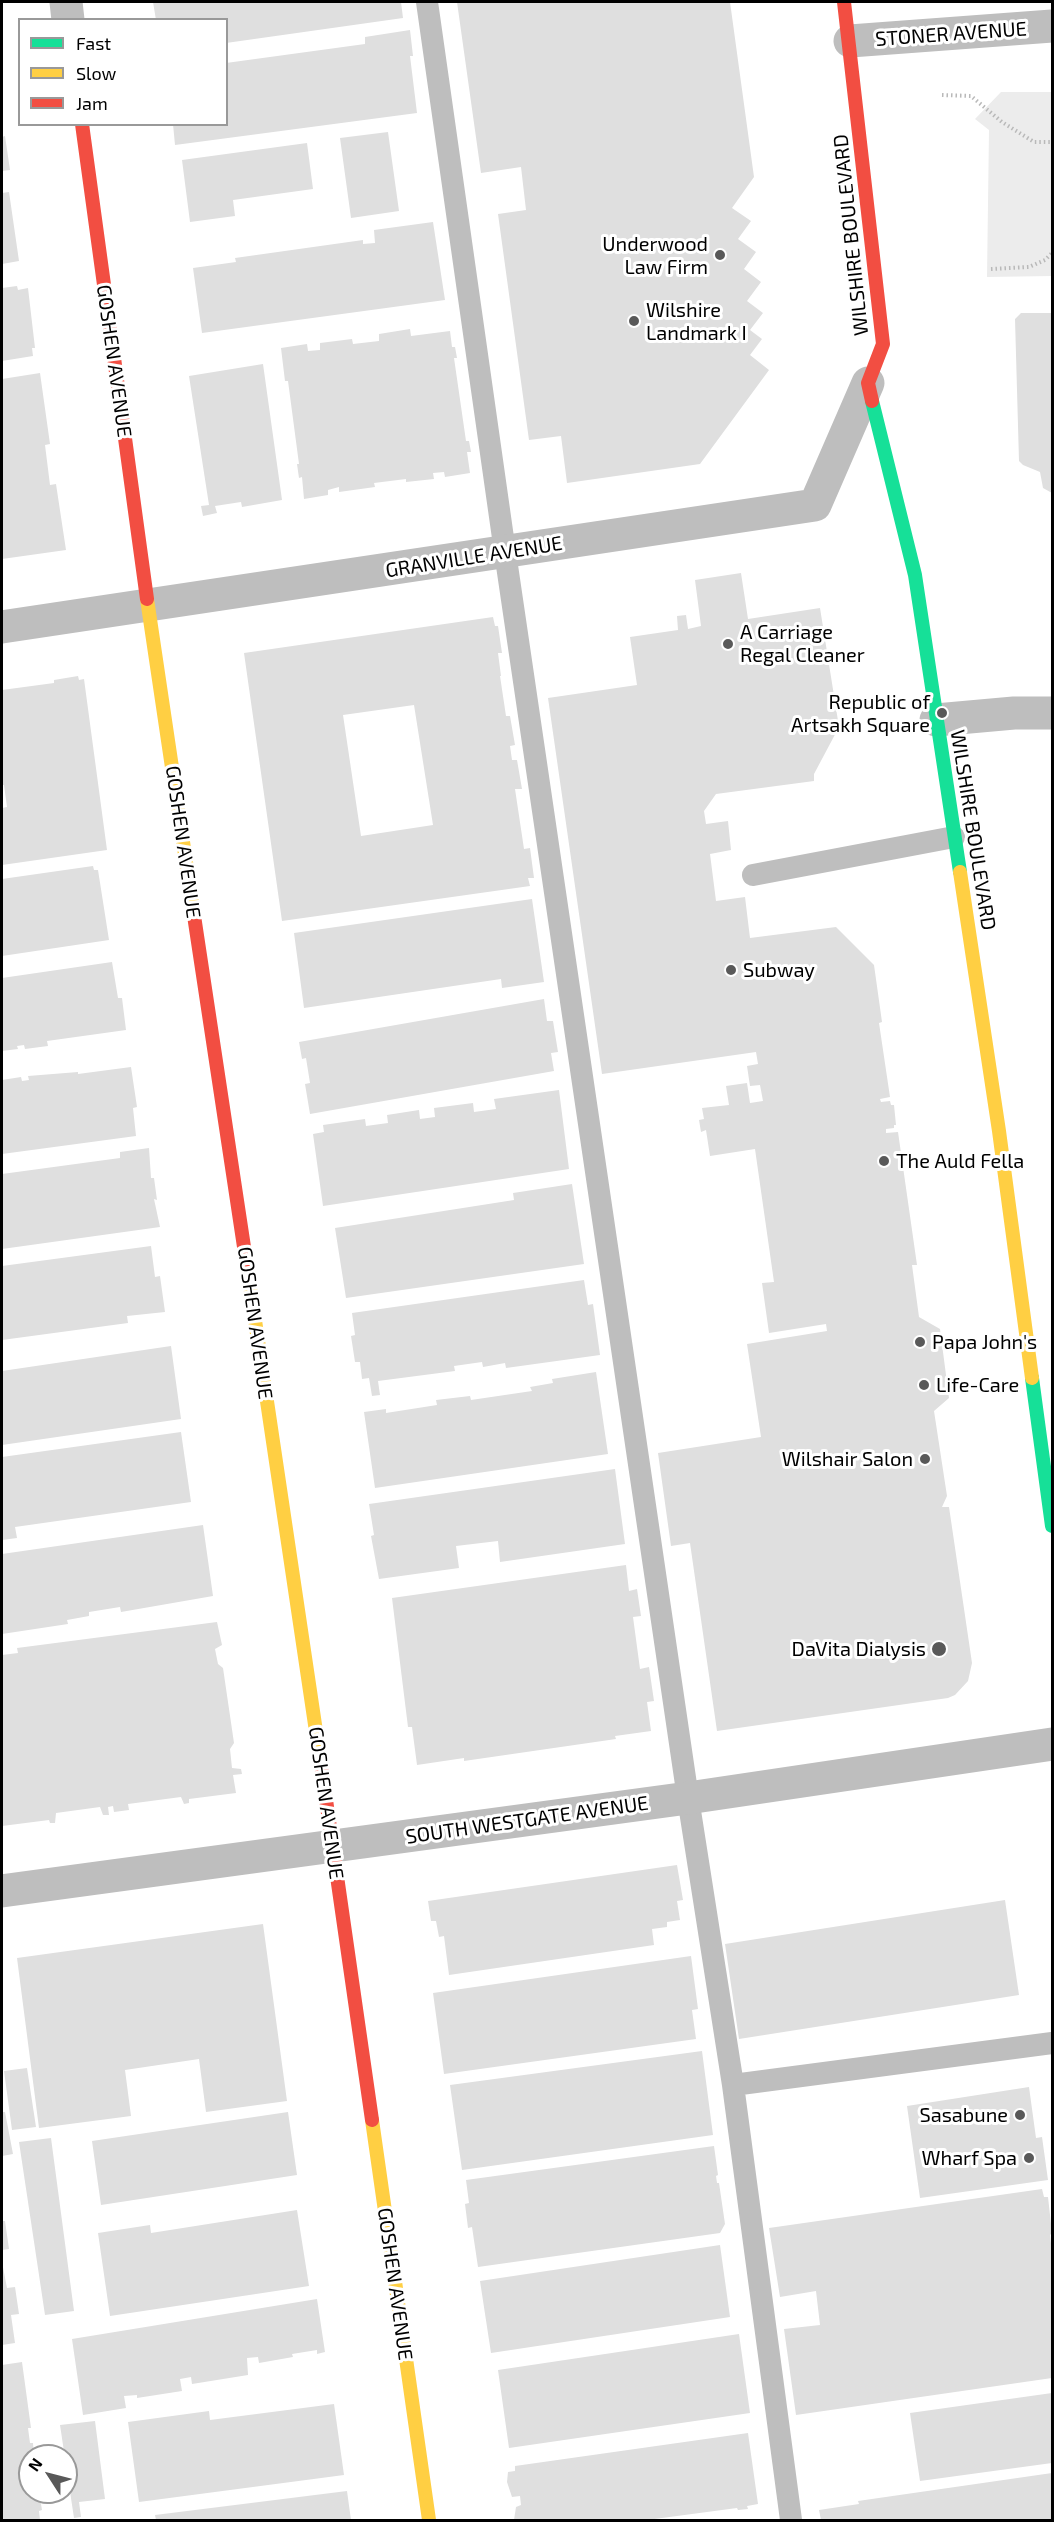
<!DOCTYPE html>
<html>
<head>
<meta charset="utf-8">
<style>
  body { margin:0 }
  #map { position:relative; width:1054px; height:2522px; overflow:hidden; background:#fff; font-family:"Exo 2",sans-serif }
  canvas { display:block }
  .frame { position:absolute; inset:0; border:3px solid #000; pointer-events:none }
  .legend { position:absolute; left:18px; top:18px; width:210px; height:108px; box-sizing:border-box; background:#fff; border:2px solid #999; margin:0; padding:8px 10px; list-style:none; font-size:18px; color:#000 }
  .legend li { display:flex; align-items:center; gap:12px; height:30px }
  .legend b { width:30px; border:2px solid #999 }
  .north { position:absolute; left:18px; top:2444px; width:60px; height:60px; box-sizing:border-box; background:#fff; border:2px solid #999; border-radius:50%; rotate:306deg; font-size:16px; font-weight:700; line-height:24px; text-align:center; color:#000 }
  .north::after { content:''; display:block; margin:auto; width:21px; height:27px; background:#595959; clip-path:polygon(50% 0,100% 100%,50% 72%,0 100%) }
</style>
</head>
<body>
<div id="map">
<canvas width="1054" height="2522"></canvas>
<div class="frame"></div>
<ul class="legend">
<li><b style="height:8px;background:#16e098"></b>Fast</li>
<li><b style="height:8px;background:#ffcf43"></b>Slow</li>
<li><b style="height:8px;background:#f24e42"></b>Jam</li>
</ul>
<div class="north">N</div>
</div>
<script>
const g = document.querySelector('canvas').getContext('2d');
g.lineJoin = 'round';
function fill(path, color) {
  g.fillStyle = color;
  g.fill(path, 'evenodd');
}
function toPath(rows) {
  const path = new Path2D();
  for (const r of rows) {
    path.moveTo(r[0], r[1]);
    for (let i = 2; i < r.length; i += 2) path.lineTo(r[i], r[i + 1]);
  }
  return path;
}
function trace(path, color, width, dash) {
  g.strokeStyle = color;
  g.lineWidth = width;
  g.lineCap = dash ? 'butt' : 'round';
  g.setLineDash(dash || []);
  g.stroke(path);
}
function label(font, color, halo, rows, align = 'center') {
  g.font = font + ' "Exo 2",sans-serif';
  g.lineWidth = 6;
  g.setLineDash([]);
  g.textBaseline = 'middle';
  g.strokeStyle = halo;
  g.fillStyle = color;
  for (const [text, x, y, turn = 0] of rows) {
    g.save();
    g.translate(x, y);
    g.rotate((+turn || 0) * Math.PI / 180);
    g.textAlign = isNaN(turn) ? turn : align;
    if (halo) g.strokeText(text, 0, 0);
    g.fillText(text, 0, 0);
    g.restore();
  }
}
fill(toPath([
  [1001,92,1052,92,1052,276,987,277,989,130,975,119]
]), '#ececec');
fill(toPath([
  [153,2,401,2,403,18,226,43,226,20,156,20],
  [457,2,730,2,754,177,732,208,751,221,738,239,756,252,744,269,761,282,747,301,763,313,750,330,762,339,750,355,769,370,700,464,567,483,561,436,529,440,498,214,526,210,521,167,481,173],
  [410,30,413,56,410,56,417,113,175,145,173,124,226,124,226,63,365,44,365,37],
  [388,132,399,211,351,218,340,138],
  [5,136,10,170,2,171,2,137],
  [307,143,313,189,233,200,235,216,190,222,182,160],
  [9,192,19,261,2,264,2,193],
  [433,222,445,300,202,333,193,268,236,262,235,258,363,240,363,244,375,243,374,230],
  [17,286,18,290,28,288,35,348,32,348,33,356,2,361,2,288],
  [1021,313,1052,313,1052,493,1043,488,1040,472,1023,465,1019,461,1015,319],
  [410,329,411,336,450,331,452,347,455,347,457,358,454,358,466,441,469,441,471,452,467,452,470,473,445,477,444,472,433,473,434,479,406,482,406,479,374,483,375,487,339,492,339,487,328,490,328,495,304,499,302,477,299,478,297,464,299,464,288,381,285,381,281,348,307,344,308,351,320,350,320,343,352,339,353,344,379,341,379,334],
  [263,364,282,500,242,507,241,502,215,506,217,513,203,516,201,506,209,505,189,376],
  [40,373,50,444,45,445,50,485,56,484,66,550,2,559,2,379],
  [741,573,748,619,820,608,839,727,814,774,814,781,716,794,704,811,706,824,728,821,731,850,710,854,716,901,745,897,750,938,836,927,874,965,882,1022,879,1023,890,1097,880,1099,881,1102,890,1101,891,1105,894,1105,896,1125,894,1125,894,1128,886,1129,886,1133,898,1132,917,1265,912,1265,919,1317,940,1329,949,1398,934,1411,947,1496,942,1507,949,1507,972,1663,968,1681,955,1695,948,1698,717,1731,690,1543,671,1546,658,1453,761,1437,747,1344,827,1331,826,1324,769,1333,762,1283,774,1282,755,1149,710,1156,706,1130,701,1132,699,1120,704,1119,702,1108,729,1105,726,1086,747,1083,750,1103,763,1101,760,1085,750,1086,747,1066,758,1064,756,1052,602,1074,548,698,637,685,630,637,678,630,677,616,686,615,688,629,701,626,695,580],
  [493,617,495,626,498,626,502,653,498,653,501,676,500,676,506,716,510,716,515,745,510,746,512,760,517,760,522,789,515,789,524,849,530,848,534,878,528,878,530,886,282,921,244,653],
  [414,705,433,825,361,836,343,715],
  [78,676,79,680,84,679,107,850,2,865,2,808,7,807,4,785,2,785,2,690,54,683,54,680],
  [93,866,94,870,98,870,109,940,2,956,2,879],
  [532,899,544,982,502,988,501,979,304,1008,294,933],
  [112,962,118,998,122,998,126,1030,47,1041,48,1046,25,1049,24,1045,17,1046,18,1049,2,1051,2,978],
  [544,999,547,1021,553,1021,558,1052,551,1053,554,1071,310,1114,305,1084,310,1083,306,1058,302,1059,299,1042],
  [131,1067,137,1107,133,1108,136,1136,2,1154,2,1080,21,1077,22,1081,29,1080,28,1076,78,1072,78,1074],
  [559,1090,569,1169,323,1206,313,1134,324,1132,323,1125,365,1119,366,1126,388,1123,387,1115,419,1110,420,1119,435,1117,434,1108,473,1103,474,1112,496,1109,494,1099],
  [149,1148,151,1178,154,1178,157,1200,154,1199,160,1227,2,1249,2,1174,120,1158,120,1152],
  [572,1184,584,1264,346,1298,335,1228,514,1200,513,1193],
  [151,1246,155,1277,160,1276,165,1312,127,1316,128,1323,2,1340,2,1266],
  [584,1280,588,1305,593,1304,600,1355,506,1368,505,1363,483,1367,482,1362,454,1366,455,1371,378,1381,380,1395,372,1396,369,1378,362,1379,360,1362,355,1362,351,1336,355,1335,352,1313],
  [171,1346,181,1419,2,1445,2,1371],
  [596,1372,608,1454,375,1488,364,1412,386,1409,386,1413,437,1405,436,1400,470,1396,471,1400,532,1391,530,1387,553,1383,552,1379],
  [181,1432,191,1502,15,1527,17,1538,2,1540,2,1457],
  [615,1469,625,1544,500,1562,498,1541,456,1546,459,1568,379,1579,371,1536,374,1535,369,1504],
  [203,1525,213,1596,121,1612,120,1607,89,1612,89,1616,67,1620,68,1624,2,1634,2,1554],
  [626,1565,629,1591,637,1589,641,1616,633,1617,640,1669,649,1667,654,1701,647,1702,651,1731,615,1736,616,1739,464,1761,464,1758,417,1765,412,1727,408,1727,392,1598],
  [217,1622,222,1645,215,1649,218,1664,223,1668,234,1743,230,1749,232,1768,241,1769,242,1774,233,1775,236,1793,189,1799,189,1803,184,1804,181,1797,128,1804,129,1810,114,1812,113,1806,108,1807,109,1815,103,1815,100,1807,56,1813,55,1823,50,1823,49,1820,2,1826,2,1655,18,1653,17,1648],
  [677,1865,683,1900,677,1901,680,1920,667,1922,667,1927,652,1929,654,1945,449,1975,444,1936,439,1937,436,1921,431,1921,428,1901],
  [1005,1900,1019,1995,739,2039,725,1944],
  [263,1924,287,2101,206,2112,199,2059,125,2070,131,2116,39,2128,17,1958],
  [691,1956,698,2009,692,2010,696,2039,444,2074,433,1993],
  [702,2051,713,2135,462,2170,450,2085],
  [27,2068,36,2127,12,2130,4,2071],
  [1029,2087,1036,2138,1042,2137,1048,2180,920,2198,907,2106],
  [2,2112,5,2112,13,2154,2,2156],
  [288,2112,297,2175,101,2205,92,2141],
  [51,2138,74,2311,45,2315,19,2142],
  [714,2146,718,2175,716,2176,717,2183,719,2183,725,2224,720,2233,478,2267,472,2227,468,2228,465,2204,469,2203,466,2180],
  [1042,2189,1044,2197,1048,2197,1052,2233,1050,2235,1052,2252,1052,2378,796,2415,784,2329,820,2325,816,2291,780,2297,769,2228],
  [297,2210,309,2286,110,2316,98,2233,150,2225,151,2233],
  [2,2221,5,2221,9,2249,2,2250],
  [720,2245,730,2317,491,2353,480,2281],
  [2,2262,7,2288,15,2287,19,2314,11,2315,15,2343,2,2345],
  [317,2299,325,2352,317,2354,317,2350,292,2354,293,2357,259,2363,258,2357,247,2358,248,2375,192,2384,191,2377,180,2379,182,2391,137,2398,137,2395,124,2396,126,2408,83,2415,72,2339],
  [739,2334,750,2413,509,2448,498,2370],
  [22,2362,31,2428,28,2428,30,2443,33,2443,34,2456,30,2456,30,2492,39,2492,42,2510,39,2511,40,2520,2,2520,2,2365],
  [1052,2393,1052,2463,920,2481,910,2413],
  [334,2404,344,2475,139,2502,128,2422,209,2411,210,2420],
  [95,2421,105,2499,79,2502,81,2517,74,2518,60,2425],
  [748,2433,758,2504,747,2506,748,2509,738,2510,737,2508,647,2520,514,2520,516,2507,521,2505,520,2496,512,2497,507,2482,508,2472,515,2471,515,2466],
  [1052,2473,1052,2520,821,2520,819,2510,859,2504,858,2501],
  [347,2491,351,2520,156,2520,155,2515]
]), '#dfdfdf');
trace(toPath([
  [942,95,971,96,1002,122,1034,142,1052,142],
  [991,269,1029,267,1045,260,1052,253]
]), '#b9b9b9', 4, [1.5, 3]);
trace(toPath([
  [427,2,505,552,688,1798,733,2085,791,2520],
  [753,875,954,837],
  [733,2085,1052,2043]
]), '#bebebe', 22);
trace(toPath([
  [66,2,68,20],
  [850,41,1052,26],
  [2,627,815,505,868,383],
  [936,720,1014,713,1052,713],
  [2,1891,688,1798,1052,1744]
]), '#bebebe', 33);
trace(toPath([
  [872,401,915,575,960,872],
  [1032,1378,1052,1526]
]), '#16e098', 14);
trace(toPath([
  [147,599,193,909],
  [960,872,999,1131,1032,1378],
  [249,1280,321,1765],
  [372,2120,429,2520]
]), '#ffcf43', 14);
trace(toPath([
  [844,2,883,344,868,383,872,401],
  [82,124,147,599],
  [193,909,249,1280],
  [321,1765,372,2120]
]), '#f24e42', 14);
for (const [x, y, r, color] of [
  [720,255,6,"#595959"],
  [634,321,6,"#595959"],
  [728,644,6,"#595959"],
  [942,713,6,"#595959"],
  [731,970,6,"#595959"],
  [884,1161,6,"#595959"],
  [920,1342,6,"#595959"],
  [924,1385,6,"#595959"],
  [925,1459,6,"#595959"],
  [939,1649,8,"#595959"],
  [1020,2115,6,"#595959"],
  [1029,2158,6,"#595959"]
]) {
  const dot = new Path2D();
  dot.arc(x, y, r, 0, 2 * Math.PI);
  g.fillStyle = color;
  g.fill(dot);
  trace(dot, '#fff', 2);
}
label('20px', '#000', '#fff', [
  ["STONER AVENUE",951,34,-4],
  ["WILSHIRE BOULEVARD",851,235,-96],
  ["GOSHEN AVENUE",114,361,82],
  ["GRANVILLE AVENUE",474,557,-9],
  ["WILSHIRE BOULEVARD",973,830,81],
  ["GOSHEN AVENUE",183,842,82],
  ["GOSHEN AVENUE",255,1323,82],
  ["GOSHEN AVENUE",326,1803,82],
  ["SOUTH WESTGATE AVENUE",527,1820,-8],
  ["GOSHEN AVENUE",395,2284,82]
]);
label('20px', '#000', '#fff', [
  ["Underwood",708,244],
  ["Law Firm",708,267],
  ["Wilshire",646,310,"left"],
  ["Landmark I",646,333,"left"],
  ["A Carriage",740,632,"left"],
  ["Regal Cleaner",740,655,"left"],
  ["Republic of",930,702],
  ["Artsakh Square",930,725],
  ["Subway",743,970,"left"],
  ["The Auld Fella",896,1161,"left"],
  ["Papa John's",932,1342,"left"],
  ["Life-Care",936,1385,"left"],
  ["Wilshair Salon",913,1459],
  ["DaVita Dialysis",926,1649],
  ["Sasabune",1008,2115],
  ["Wharf Spa",1017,2158]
], 'right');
</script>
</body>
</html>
